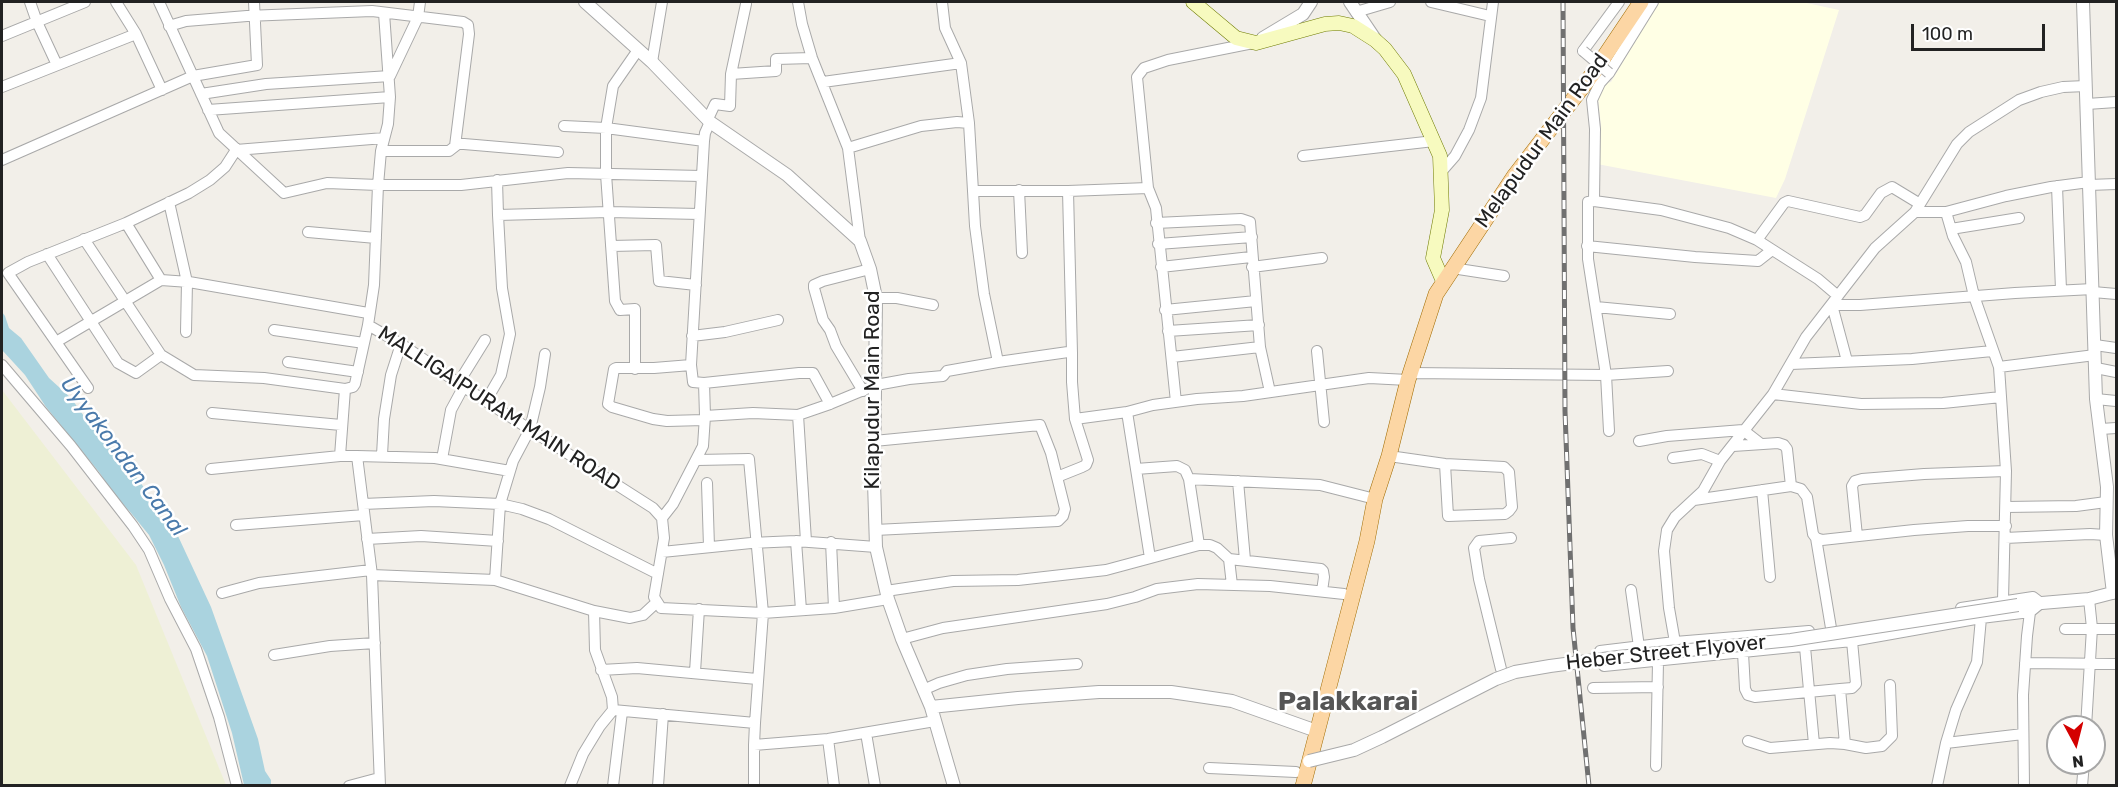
<!DOCTYPE html>
<html>
<head>
<meta charset="utf-8">
<style>
  body { margin:0 }
  #map { position:relative; width:2118px; height:787px; overflow:hidden; background:#f2efe9; font-family:Rubik,sans-serif }
  canvas { display:block }
  .frame { position:absolute; inset:0; border:3px solid #222; pointer-events:none }
  .north { position:absolute; left:2046px; top:715px; width:60px; height:60px; box-sizing:border-box; background:#fff; border:2px solid #a7a7a7; border-radius:50%; rotate:173deg; font-size:16px; font-weight:700; line-height:24px; text-align:center; color:#222 }
  .north::after { content:''; display:block; margin:auto; width:21px; height:27px; background:#d40000; clip-path:polygon(50% 0,100% 100%,50% 72%,0 100%) }
  .scale { position:absolute; left:1911px; top:24px; width:134px; height:27px; box-sizing:border-box; border:3px solid #222; border-top:0; padding-left:8px; font-size:18px; line-height:21px; white-space:nowrap; color:#222; -webkit-text-stroke:4px #fff; paint-order:stroke }
</style>
</head>
<body>
<div id="map">
<canvas width="2118" height="787"></canvas>
<div class="frame"></div>
<div class="north">N</div>
<div class="scale">100 m</div>
</div>
<script>
const g = document.querySelector('canvas').getContext('2d');
g.lineJoin = 'round';
function fill(path, color) {
  g.fillStyle = color;
  g.fill(path, 'evenodd');
}
function toPath(rows) {
  const path = new Path2D();
  for (const r of rows) {
    path.moveTo(r[0], r[1]);
    for (let i = 2; i < r.length; i += 2) path.lineTo(r[i], r[i + 1]);
  }
  return path;
}
function trace(path, color, width, dash) {
  g.strokeStyle = color;
  g.lineWidth = width;
  g.lineCap = dash ? 'butt' : 'round';
  g.setLineDash(dash || []);
  g.stroke(path);
}
function label(font, color, halo, rows, align = 'center') {
  g.font = font + ' Rubik,sans-serif';
  g.lineWidth = 5;
  g.setLineDash([]);
  g.textBaseline = 'middle';
  g.strokeStyle = halo;
  g.fillStyle = color;
  for (const [text, x, y, turn = 0] of rows) {
    g.save();
    g.translate(x, y);
    g.rotate((+turn || 0) * Math.PI / 180);
    g.textAlign = isNaN(turn) ? turn : align;
    if (halo) g.strokeText(text, 0, 0);
    g.fillText(text, 0, 0);
    g.restore();
  }
}
fill(toPath([
  [1659,2,1802,2,1839,10,1785,179,1776,198,1597,164,1601,126,1598,97,1602,84,1611,82]
]), '#ffffe5');
fill(toPath([
  [2,390,136,565,226,785,2,785]
]), '#eef0d5');
fill(toPath([
  [2,312,5,316,9,328,21,338,49,378,71,398,96,433,131,469,147,492,157,516,178,536,211,607,258,739,265,771,271,780,271,785,244,785,232,733,207,656,181,607,164,565,149,535,131,513,114,494,99,472,46,407,25,375,2,350]
]), '#aad3df');
const minor = toPath([
  [30,2,37,22,57,65],
  [116,2,136,34],
  [159,2,219,133,284,193,327,183,378,185,374,285,368,325,401,344,473,393,653,508,662,518,664,538,654,597,661,608,763,613,834,608,888,599],
  [798,2,802,24,812,58,848,148,860,241],
  [942,2,945,28,961,63,969,123],
  [1431,2,1490,16],
  [1653,2,1609,73,1600,83,1592,100,1595,129,1594,201,1661,210,1729,228,1757,240,1782,256,1818,279,1838,296],
  [1356,12,1390,2],
  [384,13,390,97,388,124,381,151,378,185,461,185,568,173,701,176],
  [169,26,186,21,247,16,372,11,463,22,468,25,469,34,455,146],
  [2,36,85,2],
  [1583,51,1619,2],
  [652,62,662,2],
  [731,74,776,71,776,59,812,58],
  [823,82,961,63],
  [2,87,136,34,162,90],
  [201,94,266,84,390,76,418,17,420,2],
  [2087,104,2116,102],
  [208,110,390,97],
  [708,119,715,104,730,106,731,74,746,4],
  [564,126,606,128,704,141],
  [848,148,921,126,957,122,969,123,973,191],
  [381,151,449,151,458,144,464,144,558,152],
  [1303,156,1434,141],
  [2,160,193,76,257,65,254,2],
  [1441,172,1455,156,1469,130,1481,98,1493,2],
  [497,180,498,215,609,212,699,214],
  [2089,185,2116,184],
  [2057,186,2061,290],
  [1019,190,1022,253],
  [1068,191,1072,353],
  [1594,201,1588,202,1588,259,1606,375,1609,431],
  [169,202,187,282,186,332],
  [1915,212,1946,212,2006,196,2051,187,2089,182],
  [1946,212,1953,236,1966,262,1974,296,1999,367,2006,471,2003,600],
  [126,223,161,280],
  [1156,223,1241,219,1250,222,1260,347,1270,392],
  [1951,229,2019,218],
  [308,232,376,238],
  [84,239,161,355],
  [1757,240,1784,203,1788,201,1860,217,1865,215,1881,193,1892,187,1920,204],
  [1158,244,1252,237],
  [611,246,656,245,659,281,696,285],
  [1587,246,1695,257,1758,261,1772,250],
  [47,254,118,363,136,373,161,355,194,375,264,378,345,389],
  [1161,267,1251,257],
  [1252,267,1322,258],
  [1452,268,1504,276],
  [2093,292,2116,294],
  [876,298,897,298,933,305],
  [1596,307,1670,314],
  [1165,310,1256,301],
  [368,325,355,384,353,387,345,389,340,456,357,456,372,575,495,580,594,611,595,650,612,697,613,710,600,726,583,754,570,786],
  [274,330,364,343],
  [1168,331,1259,325],
  [692,336,725,332,778,320],
  [56,342,161,280,189,282,368,313],
  [2095,345,2116,348],
  [1317,351,1324,422],
  [1172,357,1260,347],
  [1847,361,1832,305,1860,305,2015,293,2093,289],
  [288,362,358,372],
  [998,362,984,294,975,226,973,191,1068,191,1148,188],
  [1791,364,1912,359,1992,351],
  [2,365,71,446,133,526,149,550,170,599,196,649,219,717,237,786],
  [691,365,654,368,616,368,614,369,608,404,612,407,653,419,667,421,704,420],
  [1999,367,2095,355],
  [2096,368,2116,372],
  [635,369,635,309,620,310,615,301,606,174,606,128,613,86,638,50],
  [1410,373,1606,375,1668,371],
  [459,382,485,340],
  [704,383,693,382,691,365,704,141,705,133,710,122],
  [88,388,8,273,28,262,126,223,189,193,210,180,225,167,236,150,384,138],
  [863,391,836,346,830,330,823,320,814,288,814,285,823,281,870,269],
  [1773,394,1861,404,1943,403,2001,397],
  [2096,399,2116,401],
  [486,401,501,375,510,334,502,288,498,215],
  [1176,402,1156,208,1148,188,1137,77,1144,68,1168,60,1253,43],
  [1127,412,1150,558],
  [212,413,341,425],
  [798,415,806,541],
  [705,416,704,383,799,373,813,373,830,404],
  [2101,429,2116,428],
  [874,441,1040,425,1051,453,1065,509,1063,516,1058,521,875,530],
  [1639,441,1667,436,1743,430,1761,444],
  [1733,446,1778,443,1784,445,1787,449,1791,486],
  [382,455,384,419,391,375,401,344],
  [357,456,435,458,510,471],
  [1389,456,1445,464,1504,467,1509,472,1512,507,1509,511,1505,514,1448,516,1445,464],
  [1673,458,1702,454,1720,461],
  [442,459,451,410,464,386],
  [697,460,749,459,763,613,755,723],
  [211,469,340,456],
  [1136,469,1177,466,1185,470,1189,479,1320,485,1375,499],
  [1057,477,1082,467,1086,465,1088,460,1075,419],
  [1238,481,1245,560],
  [707,483,709,547],
  [1762,490,1770,577],
  [1694,500,1791,486,1801,489,1807,497,1813,534,1816,538,1822,540,1914,530,1968,526,2006,526],
  [363,504,434,501,500,504,522,509,549,519,658,574],
  [2006,507,2076,506,2106,502],
  [662,518,673,504,703,446,705,416,753,413,798,415,830,404,876,385,909,379,943,376,947,371,998,362,1068,352,1072,353,1072,382,1075,419,1127,412,1153,405,1197,399,1243,396,1369,378,1408,380],
  [236,525,364,515],
  [1857,536,1852,486,1855,481,1862,479,1924,474,2006,471],
  [1816,538,1831,628],
  [2005,538,2090,534,2106,535],
  [367,539,421,536,498,541],
  [796,541,801,610],
  [831,542,834,608],
  [1199,545,1210,545,1217,548,1229,559,1321,569,1323,571,1324,577,1322,591],
  [662,552,751,543,796,541,876,547],
  [1229,559,1232,585],
  [372,575,380,786],
  [495,580,500,504,513,461,530,429,540,387,545,354],
  [1631,590,1639,647],
  [886,591,953,581,1018,580,1106,570,1199,545,1189,479],
  [222,593,259,583,371,570],
  [594,611,630,618,643,615,657,602],
  [2065,629,2116,629],
  [902,639,943,628,1107,604,1135,597,1157,589,1198,584,1270,586,1344,594],
  [1805,647,1814,744],
  [1676,648,1669,608,1664,551,1667,530,1675,517,1703,491,1720,461,1773,394,1806,337,1875,248,1915,212,1957,144,1969,132,2019,100,2041,92,2063,87,2086,86],
  [1600,651,1675,642,1809,631],
  [1743,653,1745,689,1748,695,1755,697,1840,689,1852,688,1856,684,1852,641],
  [274,655,330,646,375,643],
  [2025,663,2116,664],
  [1604,666,1852,641,1981,618,2030,612,2041,603,2033,597,1961,608],
  [1501,669,1479,579,1474,548,1479,541,1511,538],
  [601,670,637,668,757,679],
  [695,672,699,609],
  [1593,688,1658,687],
  [923,690,939,683,967,675,1007,669,1077,664],
  [613,710,755,723,754,745,828,739,935,721],
  [2086,727,2092,628,2089,599],
  [866,733,875,786],
  [828,739,834,786],
  [1748,741,1770,748,1830,743,1845,744,1840,689],
  [1946,743,2023,734],
  [1845,744,1866,748,1882,746,1892,736,1890,685],
  [754,745,754,786],
  [1656,766,1658,662],
  [1209,768,1296,772],
  [349,786,379,778],
  [613,786,622,712],
  [658,786,663,714],
  [1937,786,1946,743,1956,710,1977,662,1981,618],
  [2024,786,2023,695,2027,636,2030,612],
  [2082,786,2084,763]
]);
const tertiary = toPath([
  [585,2,652,62,710,122,787,175,860,241,870,269,876,298,874,482,876,547,888,599,902,639,931,707,954,786],
  [1350,2,1375,39],
  [2083,2,2096,399,2107,487,2106,535,2113,593],
  [1263,38,1303,14,1311,2],
  [2018,605,2089,599,2116,592],
  [931,707,1018,698,1099,692,1171,692,1232,701,1311,729]
]);
const secondary = toPath([
  [1193,2,1236,38,1256,43,1325,24,1339,23,1353,26,1375,40,1385,49,1404,74,1440,156,1442,210,1433,258,1443,281]
]);
const primary = toPath([
  [1303,786,1367,541,1375,499,1389,456,1408,380,1436,294,1515,175,1594,72,1641,2]
]);
trace(minor, '#a9a9a9', 12);
trace(tertiary, '#a9a9a9', 14);
trace(secondary, '#707d05', 15);
trace(primary, '#a06b00', 16);
trace(minor, '#fff', 10);
trace(tertiary, '#fff', 12);
trace(secondary, '#f7fabf', 14);
trace(primary, '#fcd6a4', 15);
const rail = toPath([
  [1563,2,1565,411,1573,628,1589,786]
]);
trace(rail, '#707070', 5);
trace(rail, '#fff', 3, [9]);
const minorBridge = toPath([
  [1583,51,1609,73]
]);
const tertiaryBridge = toPath([
  [1309,761,1354,750,1382,737,1496,679,1515,672,1550,666,1618,657,1791,640,2018,605]
]);
trace(minorBridge, '#a9a9a9', 12, []);
trace(tertiaryBridge, '#a9a9a9', 14, []);
trace(minorBridge, '#fff', 10);
trace(tertiaryBridge, '#fff', 12);
label('21px', '#222', '#fff', [
  ["Melapudur Main Road",1542,141,-54],
  ["Kilapudur Main Road",873,390,-90],
  ["MALLIGAIPURAM MAIN ROAD",499,409,33],
  ["Heber Street Flyover",1666,653,-6]
]);
label('italic 22px', '#4a7aab', '#fff', [
  ["Uyyakondan Canal",123,457,53]
]);
label('bold 27px', '#555', '#fff', [
  ["Palakkarai",1348,702]
]);
</script>
</body>
</html>
